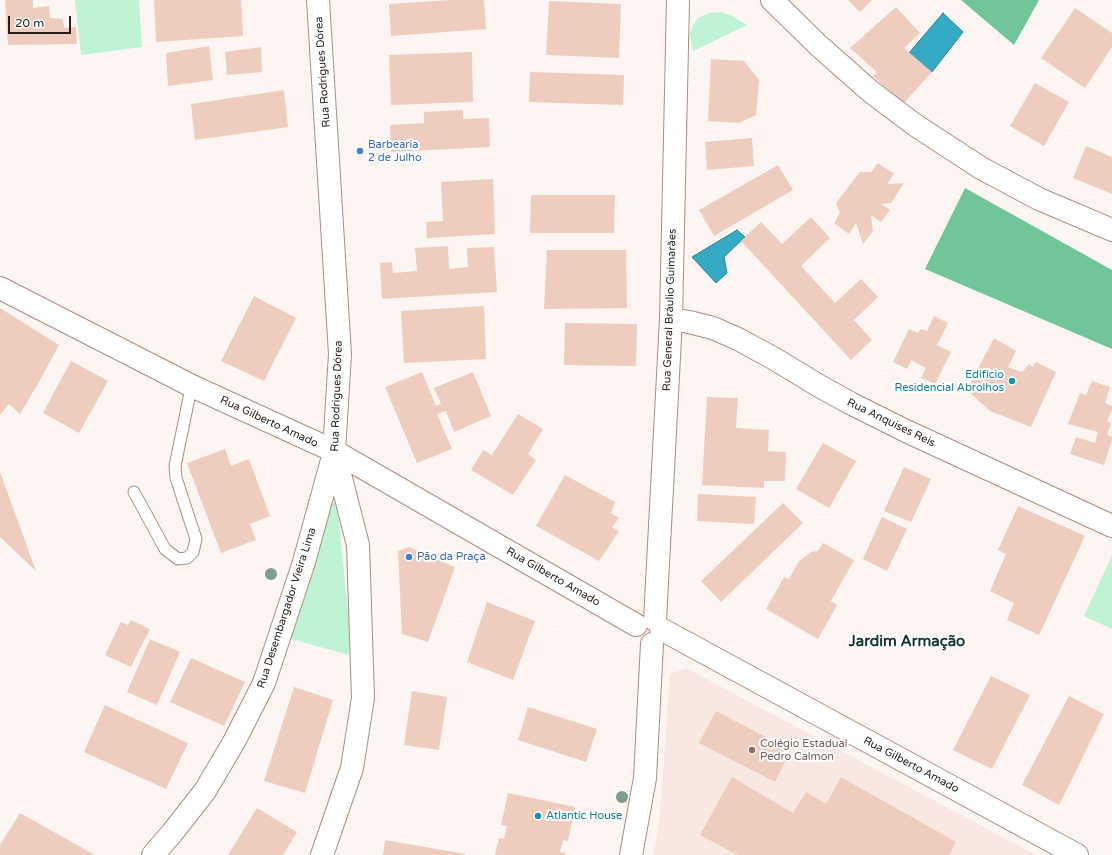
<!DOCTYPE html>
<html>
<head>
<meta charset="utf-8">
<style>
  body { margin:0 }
  #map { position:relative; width:1112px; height:855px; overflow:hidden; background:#fcf5f2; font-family:"Varela Round",sans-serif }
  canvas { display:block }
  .scale { position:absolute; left:8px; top:16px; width:63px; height:18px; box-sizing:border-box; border:2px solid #281d17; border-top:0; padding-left:5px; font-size:12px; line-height:14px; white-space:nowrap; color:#281d17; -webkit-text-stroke:3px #fff; paint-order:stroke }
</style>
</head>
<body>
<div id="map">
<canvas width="1112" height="855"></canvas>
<div class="scale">20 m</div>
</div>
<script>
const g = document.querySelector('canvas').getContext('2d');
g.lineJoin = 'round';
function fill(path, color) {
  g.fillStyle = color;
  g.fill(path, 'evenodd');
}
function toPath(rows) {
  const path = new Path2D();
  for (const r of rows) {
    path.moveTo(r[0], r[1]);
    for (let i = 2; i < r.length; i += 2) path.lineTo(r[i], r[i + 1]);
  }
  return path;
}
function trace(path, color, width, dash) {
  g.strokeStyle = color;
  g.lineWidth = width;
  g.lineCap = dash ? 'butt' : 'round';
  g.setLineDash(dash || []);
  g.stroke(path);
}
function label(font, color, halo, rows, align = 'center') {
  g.font = font + ' "Varela Round",sans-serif';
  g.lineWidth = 4;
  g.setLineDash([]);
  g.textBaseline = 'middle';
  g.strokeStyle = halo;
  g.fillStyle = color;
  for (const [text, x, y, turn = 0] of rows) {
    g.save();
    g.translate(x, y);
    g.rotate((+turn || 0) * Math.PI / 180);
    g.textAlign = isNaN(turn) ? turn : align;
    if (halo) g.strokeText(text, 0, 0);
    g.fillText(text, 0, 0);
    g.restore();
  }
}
fill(toPath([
  [686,668,1036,855,653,855,659,827,670,674]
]), '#f9e8e1');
fill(toPath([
  [75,0,139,0,142,47,81,55],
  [721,12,732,16,747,25,693,51,690,34,692,27,698,18,709,13],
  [333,502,337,503,349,622,349,655,288,638,327,504],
  [1112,555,1112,629,1084,616]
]), '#bef3d4');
fill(toPath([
  [961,0,1039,0,1014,45],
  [965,188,1112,270,1112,349,925,269]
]), '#70c698');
const water = toPath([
  [943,13,963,32,932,72,909,53,943,13],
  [737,230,745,237,724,257,727,273,716,283,692,257,737,230]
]);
fill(water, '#34aac4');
trace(water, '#308090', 1);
fill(toPath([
  [5,0,33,0,33,8,49,6,50,18,63,19,64,28,76,27,77,44,8,45],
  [154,0,241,0,243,36,156,42],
  [450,0,484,0,486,29,391,36,389,4],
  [848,0,872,0,860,12],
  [549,1,621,4,619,58,546,55],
  [896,7,920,33,904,48,932,72,903,104,873,76,877,72,850,48],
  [1075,8,1112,33,1112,47,1085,88,1041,58],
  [209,46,213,80,168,86,166,53],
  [261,47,262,72,227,75,225,52],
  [472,52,473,102,391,105,389,55],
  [711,59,744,61,759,80,756,115,739,123,708,121],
  [530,72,624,75,623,105,529,102],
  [1035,83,1069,102,1044,146,1010,126],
  [284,90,288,127,195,140,191,104],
  [463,110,463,119,489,118,490,147,391,152,390,125,424,123,424,112],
  [752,138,754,166,707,170,705,142],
  [1086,146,1112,157,1112,194,1073,178],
  [878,163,894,174,887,184,904,183,891,203,881,204,890,210,881,222,871,215,873,231,863,244,856,223,849,234,834,223,840,213,836,203,860,172,871,172],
  [778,165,793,190,714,236,699,210],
  [493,179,495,234,427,238,426,222,443,221,441,182],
  [531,195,615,195,614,233,530,233],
  [811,217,830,238,801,266,835,303,861,279,878,297,854,320,872,340,851,360,741,241,761,222,782,244],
  [448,246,449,269,468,267,467,248,494,247,497,292,382,299,380,263,392,262,393,273,417,271,415,248],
  [547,250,626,250,627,308,544,309],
  [254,296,296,318,264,381,221,361],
  [484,306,486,359,404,363,401,311],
  [0,308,59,345,40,380,20,414,9,404,0,415],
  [934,316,948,323,937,345,951,352,935,384,921,378,926,368,911,360,907,369,893,362,909,329,918,333,921,329,927,331],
  [565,323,637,324,636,366,564,365],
  [994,338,1016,351,1008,367,1022,372,1029,364,1033,367,1036,362,1056,372,1031,427,990,411,967,390],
  [71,361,108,381,79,433,43,413],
  [422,372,436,406,441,404,434,388,473,372,491,416,454,432,446,411,437,414,452,449,417,463,385,387],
  [1092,381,1110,387,1105,403,1112,406,1112,410,1107,421,1111,424,1107,435,1112,437,1112,440,1104,465,1070,454,1076,437,1095,443,1098,432,1068,424,1080,393,1086,395],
  [707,397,738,398,736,428,769,430,768,451,786,452,785,481,764,481,764,488,702,485],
  [518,414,543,429,528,454,536,460,513,495,471,470,483,450,492,455],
  [823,443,856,461,829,508,796,489],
  [225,449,231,466,249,459,270,516,250,524,256,540,221,553,187,463],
  [904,467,931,479,911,522,884,511],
  [0,472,36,571,0,537],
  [565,475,615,502,611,513,619,518,612,527,619,531,599,561,536,526],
  [698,494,756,497,754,524,697,521],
  [783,503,803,523,721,602,701,581],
  [1018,506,1085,536,1039,635,1007,620,1014,603,990,591,1006,554,998,550],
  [882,517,907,529,887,571,863,559],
  [823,543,854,560,831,601,837,605,818,639,766,609,784,577,789,579,799,561,811,552,818,551],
  [409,547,455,567,428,642,402,634,398,551],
  [487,602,535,621,513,680,467,662],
  [131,620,150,629,131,667,105,655,121,622,128,625],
  [150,639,180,652,157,705,127,692],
  [191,658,245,682,224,726,170,702],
  [991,676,1030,695,992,769,953,750],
  [294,687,333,700,305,793,264,781],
  [412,691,447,697,439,750,404,745],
  [1069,696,1104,714,1059,805,1022,785],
  [105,705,188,743,166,789,84,752],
  [528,707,597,729,586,762,518,740],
  [716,711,791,750,775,782,699,743],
  [732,777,793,813,806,792,826,804,841,777,956,842,949,855,738,855,700,835],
  [508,793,575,807,568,841,563,840,560,852,566,853,565,855,495,855,499,838,504,839,507,826,501,825],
  [257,808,297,832,283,855,228,855],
  [20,813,38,823,95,855,0,855,0,845],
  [385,840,465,854,465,855,383,855]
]), '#eecdbe');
const service = toPath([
  [134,492,165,549,178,559,187,558,193,552,196,539,176,478,175,466,189,398,194,387]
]);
const minor = toPath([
  [318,0,340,354,334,451,358,545,363,698,352,768,322,855],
  [772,0,818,45,870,91,915,125,981,168,1039,199,1112,230],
  [0,288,194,387,334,451,636,625],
  [671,319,689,322,713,328,738,339,773,358,821,387,850,403,906,431,1112,526],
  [655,620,671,319,678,0],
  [661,629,1077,855],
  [153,855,172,833,205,791,235,740,264,683,304,562,334,453],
  [631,855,645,778,652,644]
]);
trace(service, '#ac8d7f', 13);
trace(minor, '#ac8d7f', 24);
trace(service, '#fff', 11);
trace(minor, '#fff', 22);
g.fillStyle = '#7c9d8c';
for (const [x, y] of [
  [271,574],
  [622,797]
]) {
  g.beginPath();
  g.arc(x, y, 6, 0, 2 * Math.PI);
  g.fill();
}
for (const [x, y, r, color] of [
  [360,151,4,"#3f7fe0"],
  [1012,381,4,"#0f9aa8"],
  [409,557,4,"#3f7fe0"],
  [752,750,4,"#8d6e63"],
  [538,816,4,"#0f9aa8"]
]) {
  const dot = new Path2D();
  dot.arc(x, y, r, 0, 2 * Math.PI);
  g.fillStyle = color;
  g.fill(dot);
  trace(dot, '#fff', 1.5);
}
label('11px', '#281d17', '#fff', [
  ["Rua Rodrigues Dórea",323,72,-94],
  ["Rua General Bráulio Guimarães",670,310,-88],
  ["Rua Rodrigues Dórea",337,396,-88],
  ["Rua Gilberto Amado",269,422,25],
  ["Rua Anquises Reis",891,423,26],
  ["Rua Gilberto Amado",553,577,30],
  ["Rua Desembargador Vieira Lima",287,608,-72],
  ["Rua Gilberto Amado",911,765,28]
]);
label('11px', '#366cbe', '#fff', [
  ["Barbearia",368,145],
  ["2 de Julho",368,158],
  ["Pão da Praça",417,557]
], 'left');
label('11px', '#0d838f', '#fff', [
  ["Edifício",1004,375],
  ["Residencial Abrolhos",1004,388],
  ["Atlantic House",546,816,"left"]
], 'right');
label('11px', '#785e54', '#fff', [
  ["Colégio Estadual",760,744],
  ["Pedro Calmon",760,757]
], 'left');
label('bold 15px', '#103334', '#fff', [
  ["Jardim Armação",907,642]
]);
</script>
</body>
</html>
